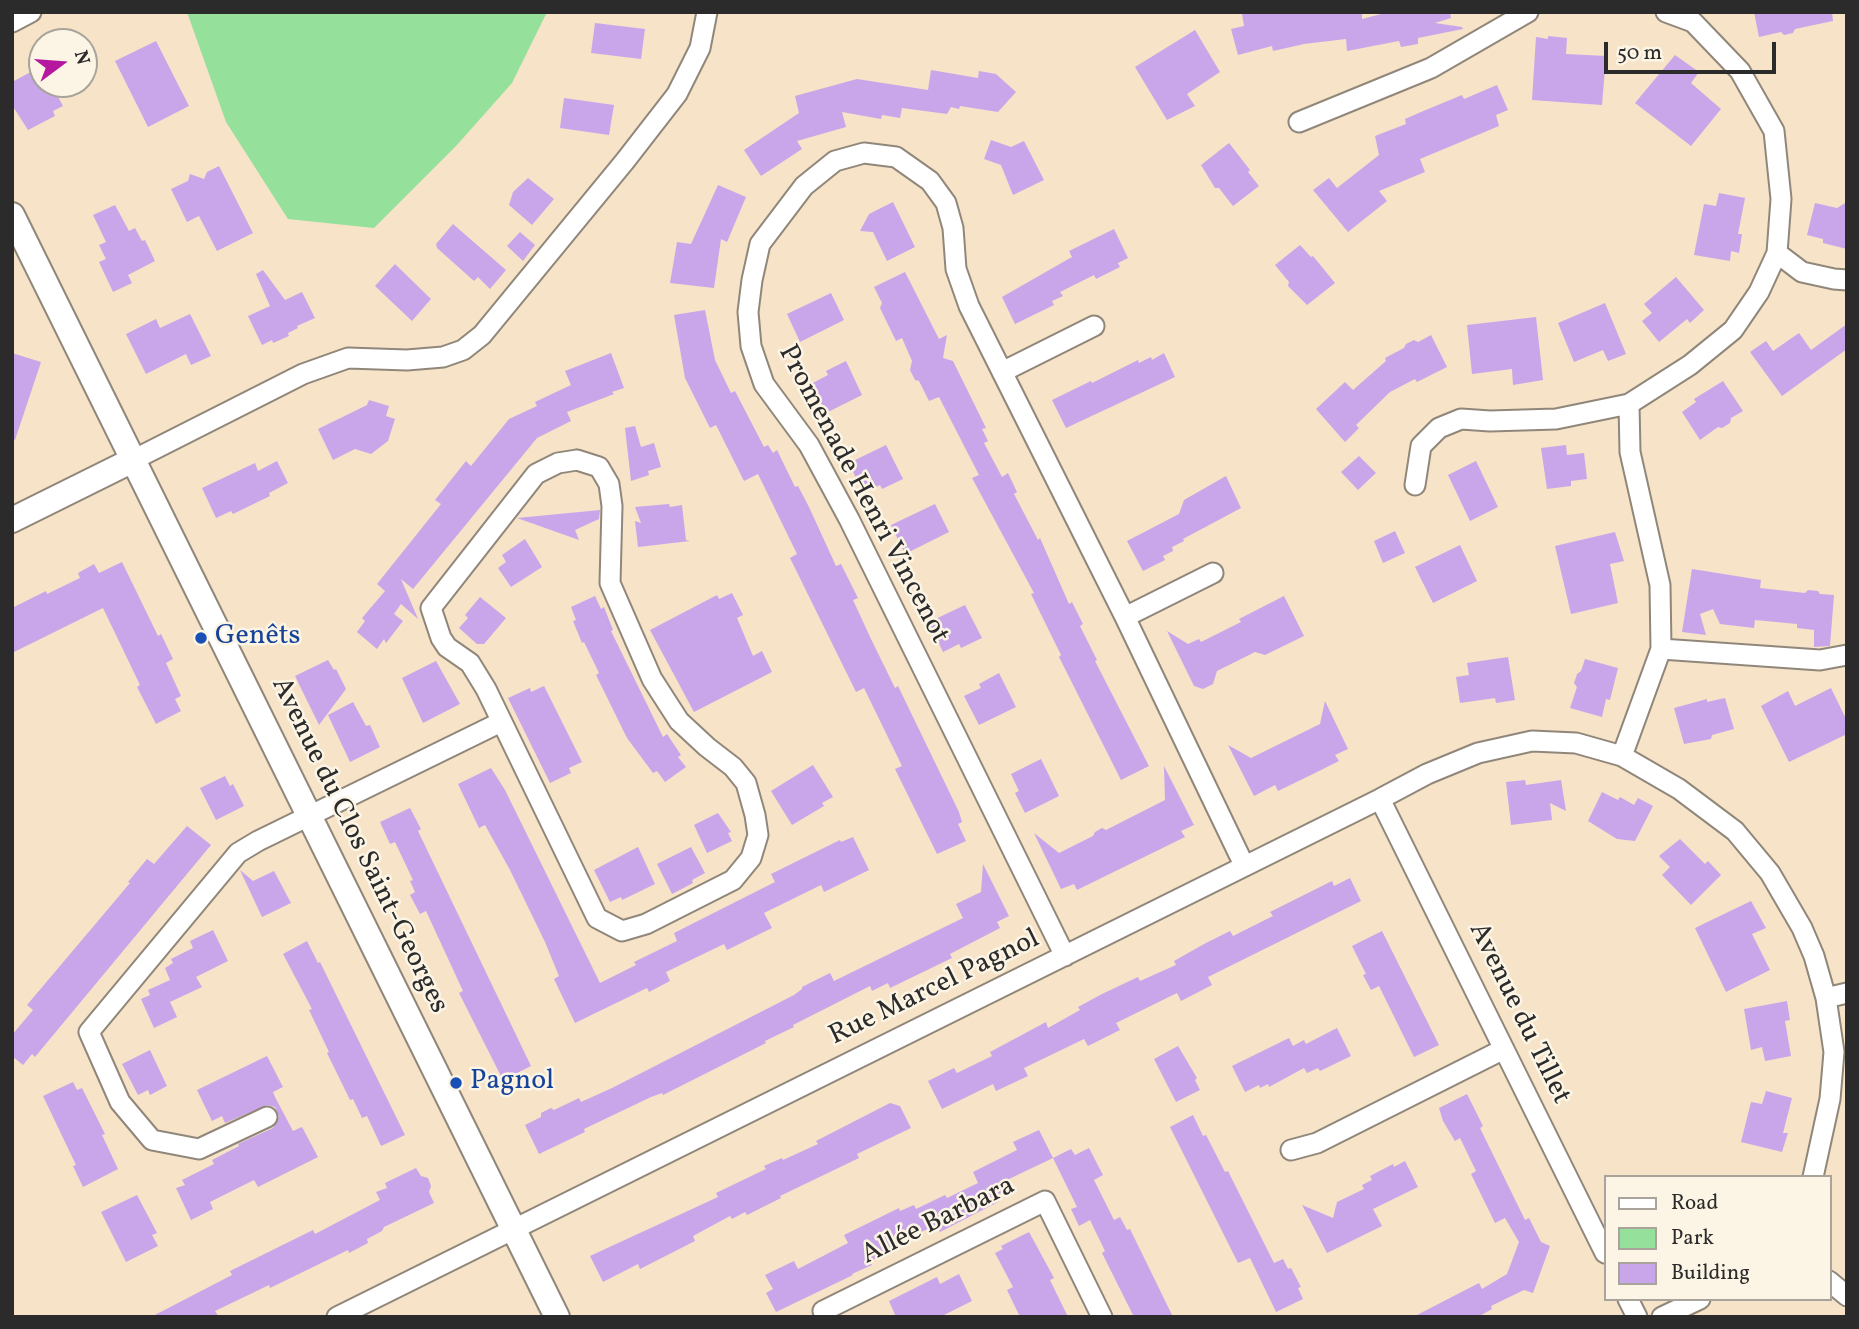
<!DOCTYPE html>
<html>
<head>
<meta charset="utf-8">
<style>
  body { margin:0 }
  #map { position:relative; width:1859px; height:1329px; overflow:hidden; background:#f6e3c8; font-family:Vollkorn,serif }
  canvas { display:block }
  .frame { position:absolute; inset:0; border:14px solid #2b2b2b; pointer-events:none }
  .legend { position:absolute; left:1604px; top:1175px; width:228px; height:126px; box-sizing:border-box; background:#fcf5e5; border:2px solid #a8a49b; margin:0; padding:9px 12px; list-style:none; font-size:21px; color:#2b2b2b }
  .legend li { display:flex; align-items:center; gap:14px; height:35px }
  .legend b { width:35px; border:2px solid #a8a49b }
  .north { position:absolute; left:28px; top:28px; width:70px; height:70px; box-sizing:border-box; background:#fcf5e5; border:2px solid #a8a49b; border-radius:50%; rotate:74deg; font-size:19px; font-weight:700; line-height:28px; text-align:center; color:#2b2b2b }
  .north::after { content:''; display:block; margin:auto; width:24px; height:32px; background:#b5179e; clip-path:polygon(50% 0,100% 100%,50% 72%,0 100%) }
  .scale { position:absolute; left:1604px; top:42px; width:172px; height:32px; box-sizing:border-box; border:4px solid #2b2b2b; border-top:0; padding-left:9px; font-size:21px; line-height:24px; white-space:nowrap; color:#2b2b2b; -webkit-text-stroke:5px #fcf5e5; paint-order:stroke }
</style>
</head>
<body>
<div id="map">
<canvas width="1859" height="1329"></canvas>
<div class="frame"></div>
<ul class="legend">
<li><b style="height:9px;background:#fff"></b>Road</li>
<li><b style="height:19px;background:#95e09b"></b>Park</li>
<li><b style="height:19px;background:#c9a6ea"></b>Building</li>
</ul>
<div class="north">N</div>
<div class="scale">50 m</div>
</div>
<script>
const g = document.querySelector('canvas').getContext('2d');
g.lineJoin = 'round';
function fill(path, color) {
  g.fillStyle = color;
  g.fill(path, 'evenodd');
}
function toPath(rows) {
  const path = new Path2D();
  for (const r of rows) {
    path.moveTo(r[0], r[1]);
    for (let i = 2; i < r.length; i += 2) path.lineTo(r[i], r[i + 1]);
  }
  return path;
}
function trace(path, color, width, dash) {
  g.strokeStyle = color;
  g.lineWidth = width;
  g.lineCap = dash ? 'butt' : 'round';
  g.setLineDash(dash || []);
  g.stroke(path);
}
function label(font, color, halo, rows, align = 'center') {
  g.font = font + ' Vollkorn,serif';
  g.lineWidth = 5;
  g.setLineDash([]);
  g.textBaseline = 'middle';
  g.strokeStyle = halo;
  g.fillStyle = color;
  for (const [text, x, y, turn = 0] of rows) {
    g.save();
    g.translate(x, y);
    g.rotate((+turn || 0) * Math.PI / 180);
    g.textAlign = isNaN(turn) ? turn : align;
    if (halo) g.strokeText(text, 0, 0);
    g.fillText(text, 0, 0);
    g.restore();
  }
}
fill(toPath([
  [187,12,547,12,512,83,456,146,374,228,288,219,226,122]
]), '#95e09b');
fill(toPath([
  [1251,12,1362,12,1362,19,1389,12,1450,12,1451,18,1435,23,1462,27,1463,29,1418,38,1418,44,1401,47,1399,41,1347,51,1346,39,1304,44,1273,51,1272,46,1238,55,1231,29,1244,26,1242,14],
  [1754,12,1832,12,1833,21,1795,29,1793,33,1784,35,1781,32,1759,37],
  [595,23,645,29,641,59,591,53],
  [1195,30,1220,72,1187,94,1195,106,1167,120,1135,67],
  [1548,36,1567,38,1566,54,1606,56,1602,105,1532,100,1536,37,1548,39],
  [156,41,189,106,148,127,115,61],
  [1675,55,1699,72,1691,83,1721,109,1691,146,1635,103],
  [42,66,42,84,51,84,63,106,53,111,55,116,28,130,12,105,12,82],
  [931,70,978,78,979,71,996,74,1016,92,998,112,960,106,959,109,951,107,947,114,902,108,900,118,882,115,881,119,842,112,846,127,797,141,802,149,761,176,744,150,799,113,795,96,857,79,928,90],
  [1497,85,1508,110,1496,115,1499,126,1420,159,1425,172,1379,191,1387,201,1348,232,1313,190,1329,178,1337,188,1379,155,1375,136,1406,124,1405,119,1421,112,1462,95,1464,99],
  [564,98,614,105,609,135,560,128],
  [991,140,1011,147,1024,141,1044,180,1013,195,1001,165,984,159],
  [1229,143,1250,170,1248,172,1259,186,1233,206,1219,188,1215,188,1201,165],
  [219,166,253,233,217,251,199,216,187,222,171,189,188,181,190,174,204,179,207,172],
  [528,178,554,199,532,225,509,205,513,192],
  [718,185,746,197,727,242,721,239,714,288,670,283,677,242,691,244],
  [1719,193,1745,198,1738,234,1742,234,1739,253,1731,251,1730,261,1694,255,1704,204,1716,206],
  [893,202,915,247,887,261,873,232,860,231,869,214],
  [1847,202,1847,249,1823,243,1823,239,1807,235,1815,203,1837,208],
  [115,205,129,231,135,228,142,241,145,240,155,261,128,275,132,283,113,292,99,262,106,259,99,245,106,242,93,215],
  [453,224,506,270,490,289,478,277,474,281,437,248,436,244],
  [1114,229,1128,258,1118,263,1120,267,1096,279,1094,275,1060,292,1063,296,1052,301,1054,305,1015,324,1002,297,1072,257,1069,251],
  [520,232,535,245,523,261,507,246],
  [1300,245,1311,257,1313,256,1335,283,1307,305,1288,286,1289,282,1275,265],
  [395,264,431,299,412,321,375,286],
  [263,270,285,300,302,292,315,318,297,326,298,328,288,333,289,336,273,343,272,340,262,345,248,316,270,306,256,274],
  [905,272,939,339,947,335,943,358,953,361,986,428,982,429,988,441,984,443,1002,477,1008,473,1017,492,1014,494,1038,540,1040,538,1069,604,1072,602,1083,624,1080,626,1097,660,1095,661,1149,766,1121,780,1059,657,1061,655,1031,594,1034,593,972,478,979,475,939,397,929,401,919,381,915,380,910,370,912,361,902,338,896,341,880,308,882,303,874,287],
  [1676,277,1704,310,1690,323,1687,319,1659,342,1642,321,1652,313,1644,304],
  [831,293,844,320,800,342,787,314],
  [1605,303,1626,354,1608,361,1603,350,1574,362,1558,323],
  [705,310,715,360,731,393,735,391,764,447,768,445,773,453,777,450,795,487,798,486,809,507,836,566,841,564,858,598,853,600,871,639,895,688,898,686,959,812,962,822,958,824,966,841,937,854,895,769,902,766,864,688,856,692,790,558,797,554,758,474,744,481,716,425,710,428,685,378,674,315],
  [190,314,211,356,191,365,186,354,146,374,126,334,156,319,160,328],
  [1536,317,1543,380,1513,385,1512,369,1472,374,1467,325],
  [1847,324,1847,349,1782,396,1750,352,1766,341,1773,351,1799,333,1811,350],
  [1431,335,1447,367,1417,382,1415,379,1390,392,1356,425,1359,428,1345,442,1316,409,1345,382,1353,390,1386,361,1385,358,1404,348,1406,344,1414,340,1418,342],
  [12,353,41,362,15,440,12,439],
  [611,353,624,388,612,392,614,394,567,412,571,421,537,438,413,589,401,579,418,619,401,604,394,614,403,621,386,643,384,639,377,649,357,632,365,621,362,618,385,591,377,584,441,504,435,500,466,461,471,466,509,419,537,406,535,402,571,385,565,371],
  [1164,353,1175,377,1066,428,1052,400,1091,381,1092,383,1138,360,1139,363,1151,357,1152,360],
  [846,361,862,395,826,413,811,384,828,375,826,371],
  [1723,381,1743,411,1731,418,1730,423,1722,428,1718,427,1700,440,1682,412,1696,402,1694,399],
  [369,400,389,406,386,416,395,419,388,441,371,454,355,449,333,460,318,429,367,405],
  [635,426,641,447,654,443,661,467,648,471,649,475,631,481,625,428],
  [886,445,903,479,882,489,880,485,863,493,849,463],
  [1566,445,1567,455,1584,453,1587,479,1571,481,1571,486,1547,489,1541,448],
  [1359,456,1376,473,1358,490,1341,472],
  [277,461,288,483,269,493,270,496,233,514,231,511,216,518,202,488,255,463,258,471],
  [1476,461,1498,507,1470,521,1448,475],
  [1226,476,1241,508,1183,539,1184,541,1172,547,1173,551,1163,556,1165,560,1143,571,1127,541,1179,514,1184,500],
  [669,504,670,507,682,505,686,540,690,541,638,547,635,521,641,523,635,507],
  [935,504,949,532,905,554,891,525],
  [600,510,599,519,575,530,579,540,517,518],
  [1395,531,1405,553,1383,563,1374,541],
  [1615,532,1624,561,1610,564,1618,603,1571,614,1555,546],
  [525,539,542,567,511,587,498,568,506,562,502,555],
  [1460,545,1477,581,1433,603,1415,567],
  [122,562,158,636,161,634,173,659,166,663,181,696,175,699,181,711,156,724,137,687,140,685,103,608,12,653,12,608,46,591,47,594,80,578,78,573,94,564,99,573],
  [1692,569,1761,580,1760,588,1805,593,1808,590,1818,591,1820,594,1834,595,1830,646,1814,647,1814,630,1797,628,1797,624,1755,620,1754,628,1720,624,1713,609,1700,614,1706,635,1682,632],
  [732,593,743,615,737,618,753,656,762,651,772,672,694,712,650,630,717,595,719,599],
  [595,596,601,609,604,607,613,630,611,631,663,737,667,734,681,755,678,757,686,767,665,782,657,771,653,773,627,738,596,675,599,673,584,642,582,643,573,621,576,620,571,607],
  [1284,596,1304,636,1265,655,1255,652,1217,671,1213,684,1203,689,1194,686,1167,631,1188,644,1199,639,1201,642,1241,622,1239,619],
  [480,597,506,618,484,644,477,644,459,628,468,618,465,615],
  [965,605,982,638,961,648,959,644,943,652,929,622],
  [1508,657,1515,700,1496,703,1495,698,1460,703,1456,677,1469,675,1467,663],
  [1585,659,1618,668,1610,700,1606,699,1602,717,1570,708,1577,687,1574,683,1577,674,1581,671],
  [328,660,334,670,336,669,346,689,319,725,295,676],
  [436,661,460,704,423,723,402,678],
  [999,673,1016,707,979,725,964,696,981,688,979,684],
  [544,686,582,762,569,768,571,773,550,783,508,698,530,688,531,692],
  [1831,688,1847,721,1847,734,1789,762,1761,706,1788,691,1795,706],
  [1725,698,1734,729,1712,735,1711,739,1684,744,1674,708,1707,699,1707,702],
  [1325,701,1348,749,1335,755,1339,761,1313,774,1278,791,1275,785,1254,796,1228,745,1251,758,1320,724],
  [353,702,366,726,370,725,380,747,350,762,328,715],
  [1041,759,1059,796,1025,813,1015,793,1019,791,1011,774],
  [813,765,833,797,822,803,824,806,792,825,771,791],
  [1164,766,1194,825,1181,831,1185,837,1077,890,1074,884,1061,889,1034,833,1059,853,1093,836,1095,832,1102,828,1106,830,1165,800],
  [491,768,505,790,600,983,636,965,634,962,677,941,674,933,775,882,771,874,840,840,841,842,853,837,869,870,824,892,821,885,764,913,772,928,727,950,724,944,666,972,670,981,649,992,647,988,575,1023,554,979,559,976,545,942,510,870,485,825,479,828,458,784],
  [225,776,230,786,233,784,244,806,216,820,200,788],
  [1525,780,1526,785,1561,780,1566,811,1550,803,1552,820,1511,825,1506,782],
  [1602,792,1618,800,1620,797,1634,805,1638,798,1653,806,1635,841,1617,839,1588,821],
  [410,808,421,829,418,831,531,1066,503,1080,459,993,463,991,426,911,420,914,410,895,415,892,410,881,413,880,395,842,390,844,380,822],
  [718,813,731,832,728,833,732,841,707,853,694,825],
  [187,826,211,845,35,1057,32,1054,23,1065,12,1056,12,1035,33,1010,27,1005,130,883,128,882,147,859,154,864],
  [1680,839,1705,864,1708,861,1721,875,1691,905,1662,875,1670,867,1659,856],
  [638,847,655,884,622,900,621,897,610,902,594,870],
  [691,847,705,873,692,880,693,883,672,894,657,864],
  [983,864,1009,916,997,922,1000,928,950,954,952,958,890,988,888,983,872,991,870,986,793,1025,794,1027,765,1041,766,1043,663,1095,662,1093,651,1097,584,1129,585,1132,539,1154,525,1125,541,1117,541,1113,551,1108,554,1110,579,1098,581,1102,612,1088,794,995,802,989,802,987,830,973,834,981,963,918,956,904,981,892],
  [240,870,253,881,274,871,291,903,262,917],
  [1350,878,1361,901,1208,977,1212,985,1181,1001,1177,993,1116,1023,1120,1030,1088,1046,1084,1039,1024,1068,1028,1076,996,1091,993,1084,942,1109,928,1081,954,1068,957,1073,992,1056,990,1052,1046,1022,1048,1028,1080,1010,1078,1007,1102,994,1138,977,1140,981,1176,965,1174,961,1204,944,1230,931,1233,936,1273,916,1270,912,1332,881,1334,886],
  [1751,901,1766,928,1752,934,1770,970,1726,992,1695,928],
  [213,930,228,961,196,977,202,987,170,1002,177,1017,154,1028,141,999,150,995,148,990,170,980,165,968,173,963,171,959,193,948,190,941],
  [1382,931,1439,1045,1414,1057,1379,986,1371,990,1363,975,1366,974,1352,946],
  [307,941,318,963,320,962,405,1135,381,1146,367,1116,362,1118,353,1099,350,1100,327,1053,329,1052,309,1010,312,1009,283,954],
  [1787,1001,1790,1020,1785,1021,1791,1056,1765,1061,1762,1047,1751,1050,1744,1009],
  [1337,1028,1351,1056,1320,1071,1318,1068,1307,1073,1304,1068,1269,1087,1268,1084,1260,1088,1259,1085,1245,1092,1232,1066,1289,1038,1293,1046,1304,1040,1306,1044],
  [1178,1046,1197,1078,1195,1080,1200,1090,1176,1102,1154,1059],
  [150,1050,167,1086,150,1095,148,1090,138,1095,122,1064],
  [267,1056,283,1087,273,1092,275,1097,293,1131,302,1127,318,1157,258,1187,254,1180,210,1202,213,1209,191,1220,176,1188,185,1185,182,1180,214,1164,212,1160,239,1146,238,1144,273,1128,279,1117,275,1107,267,1105,225,1123,222,1116,212,1121,197,1090],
  [73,1082,77,1090,82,1088,105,1134,102,1135,118,1169,83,1187,73,1166,76,1165,43,1096],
  [1766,1091,1792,1098,1783,1133,1788,1133,1782,1152,1741,1142,1751,1102,1762,1104],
  [1467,1094,1483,1126,1480,1128,1525,1220,1529,1218,1541,1242,1550,1246,1533,1293,1524,1290,1491,1306,1492,1309,1478,1317,1413,1317,1479,1283,1482,1289,1507,1274,1519,1242,1505,1218,1495,1223,1471,1174,1476,1171,1460,1138,1455,1141,1443,1121,1439,1108],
  [890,1103,900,1106,911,1128,857,1154,859,1158,780,1196,781,1198,747,1215,745,1212,732,1219,730,1216,693,1236,695,1241,640,1269,638,1264,603,1282,590,1256,718,1197,716,1193,766,1169,764,1166,782,1158,783,1160,818,1144,816,1141],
  [1193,1115,1203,1136,1206,1135,1225,1172,1228,1171,1274,1263,1283,1259,1288,1269,1291,1268,1301,1287,1298,1288,1303,1299,1276,1312,1250,1258,1238,1263,1170,1127],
  [1039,1130,1053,1158,1009,1179,1013,1187,997,1195,1000,1201,940,1232,936,1225,904,1240,906,1244,870,1261,872,1265,852,1274,853,1275,776,1312,766,1293,773,1289,765,1275,794,1261,798,1269,848,1243,844,1235,899,1208,900,1211,914,1205,916,1209,945,1195,947,1198,978,1183,973,1172,1017,1150,1013,1142],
  [1089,1148,1103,1175,1094,1180,1114,1220,1120,1217,1127,1230,1130,1229,1173,1317,1134,1317,1102,1253,1105,1251,1090,1220,1079,1226,1071,1209,1077,1207,1053,1158,1071,1149,1075,1155],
  [1405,1161,1418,1187,1373,1209,1382,1226,1327,1253,1302,1205,1333,1218,1337,1202,1364,1189,1362,1185,1372,1180,1370,1176,1393,1164,1394,1167],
  [416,1168,421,1176,428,1178,431,1186,429,1192,434,1203,384,1227,382,1231,367,1239,368,1243,349,1253,348,1250,270,1288,269,1285,215,1311,219,1317,151,1317,232,1275,230,1271,313,1230,315,1234,380,1200,376,1192,387,1188,385,1183],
  [137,1195,157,1233,152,1235,158,1246,126,1262,101,1212],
  [1029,1232,1054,1278,1050,1280,1068,1317,1020,1317,1007,1290,1013,1287,995,1253,1003,1249,1001,1246],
  [959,1274,972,1301,940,1317,896,1317,889,1301,937,1277,940,1284]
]), '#c9a6ea');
const minor = toPath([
  [12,22,31,12],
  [1299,122,1431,68,1528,12],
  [1777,253,1802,272,1834,279,1847,280],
  [1002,372,1094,326],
  [133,460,303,374,348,358,407,360,443,357,463,350,482,335,625,161,677,94,700,48,707,12],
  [577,460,599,467,609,484,612,506,610,583,652,679,679,721,707,747,733,767,746,783,755,815,758,835,751,858,733,880,646,924,622,931,597,918,486,689,470,663,447,647,441,638,431,608,536,474,558,463,577,460],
  [1415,485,1421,446,1439,428,1461,419,1490,421,1556,419,1629,404],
  [1125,617,1213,573],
  [1661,649,1820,660,1847,655],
  [1622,756,1661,649,1660,585,1630,452,1629,404,1690,365,1733,330,1759,292,1777,253,1781,199,1774,131,1740,71,1693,22,1666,12],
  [1380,799,1605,1253],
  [1065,956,849,519,809,445,764,384,751,346,748,312,752,280,760,244,804,186,835,161,864,153,896,157,930,181,946,203,953,228,956,269,969,306,1125,617,1244,865],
  [1826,998,1847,993],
  [267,1117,199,1149,152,1140,120,1102,89,1032,238,853,258,841,501,722],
  [1291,1150,1317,1143,1504,1049],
  [1829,1281,1847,1296],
  [1628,1299,1637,1317],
  [337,1317,1380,799,1427,774,1478,753,1532,741,1576,743,1622,756,1679,789,1735,831,1770,873,1802,928,1814,956,1826,998,1834,1052,1830,1099,1813,1177],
  [826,1317,823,1311,1045,1201,1102,1317],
  [1662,1317,1700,1299]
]);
const tertiary = toPath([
  [12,215,557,1317],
  [12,520,133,460]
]);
trace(minor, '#90877a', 23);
trace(tertiary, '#90877a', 28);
trace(minor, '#fff', 19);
trace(tertiary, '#fff', 24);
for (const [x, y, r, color] of [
  [201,638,7,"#1a4fb4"],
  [456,1083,7,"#1a4fb4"]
]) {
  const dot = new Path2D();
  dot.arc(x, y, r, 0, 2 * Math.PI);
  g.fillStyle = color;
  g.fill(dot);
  trace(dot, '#fcf5e5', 2.5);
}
label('28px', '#2b2b2b', '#fcf5e5', [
  ["Promenade Henri Vincenot",862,495,62],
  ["Avenue du Clos Saint-Georges",358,846,64],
  ["Rue Marcel Pagnol",935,989,-26],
  ["Avenue du Tillet",1518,1014,64],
  ["Allée Barbara",939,1222,-26]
]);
label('28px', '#164399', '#fcf5e5', [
  ["Genêts",215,638],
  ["Pagnol",470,1083]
], 'left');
</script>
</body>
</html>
